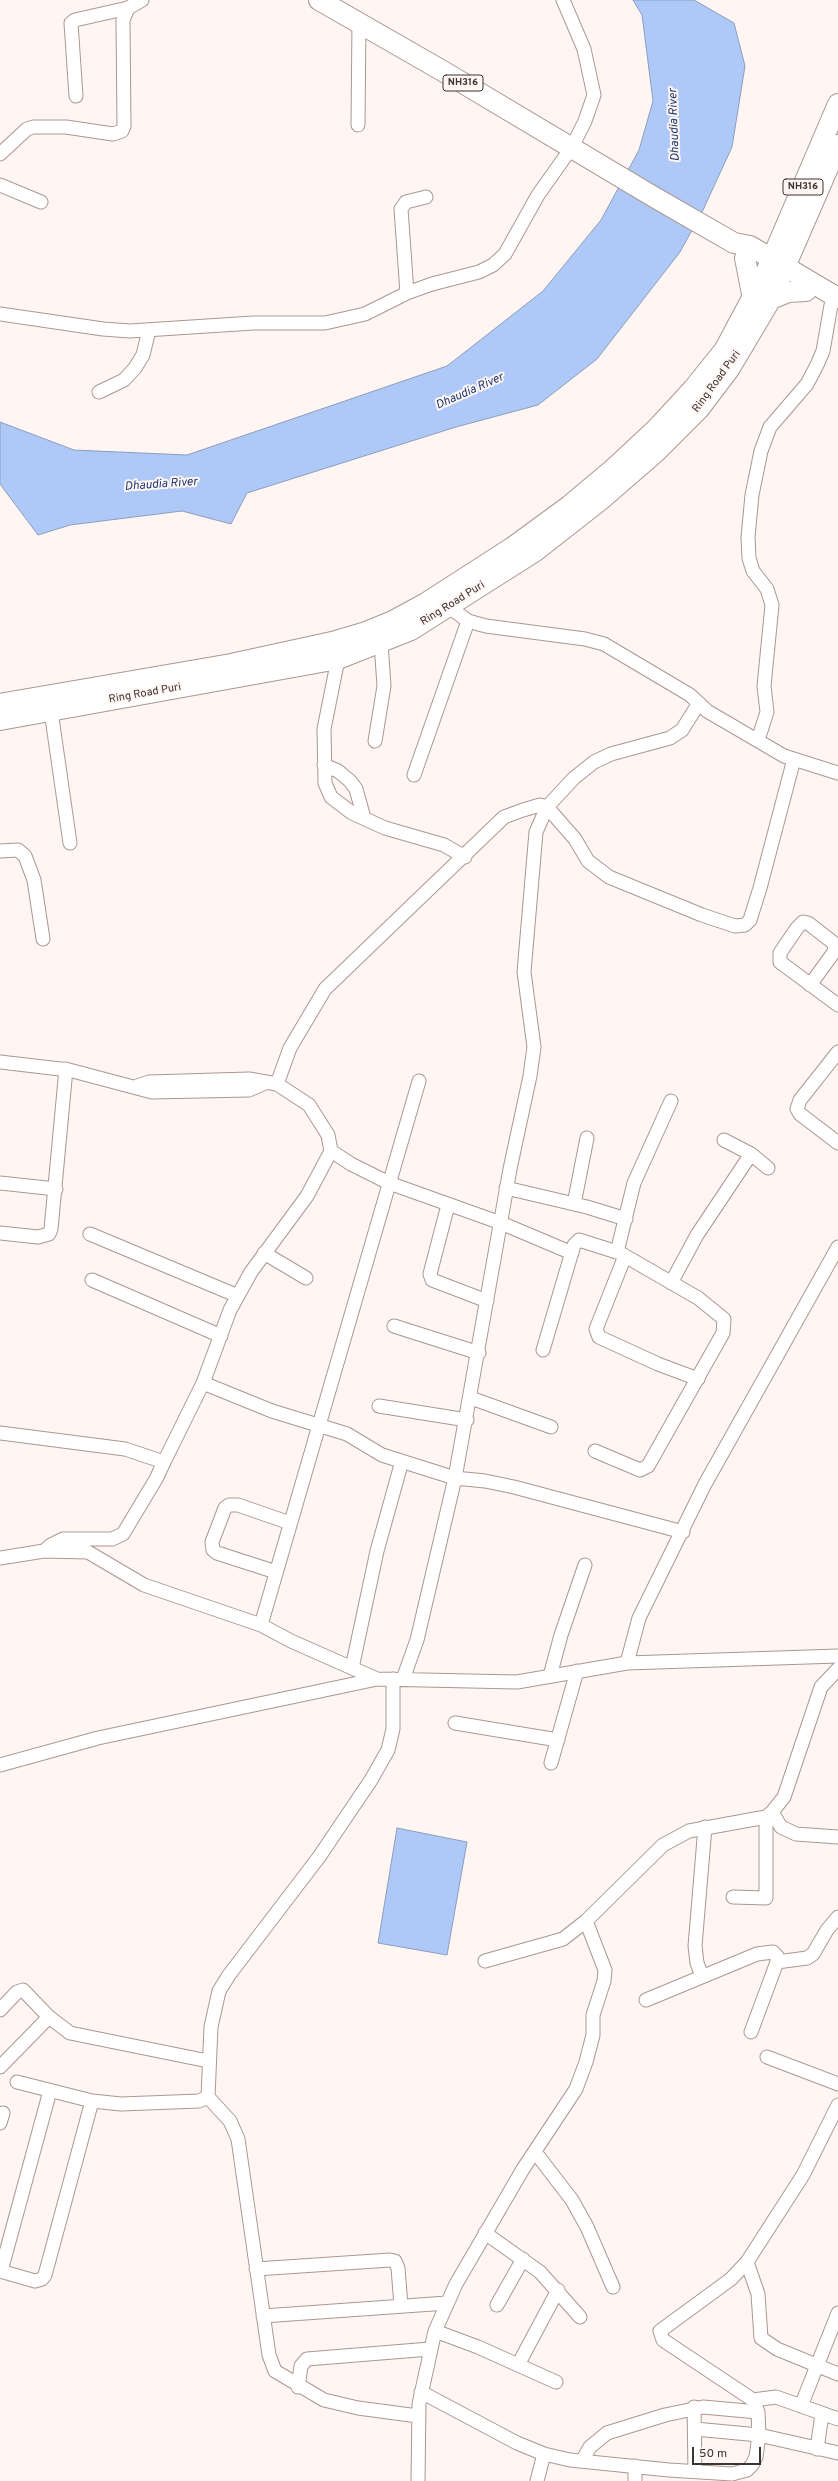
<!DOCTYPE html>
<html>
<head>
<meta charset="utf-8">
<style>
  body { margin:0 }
  #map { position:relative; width:838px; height:2481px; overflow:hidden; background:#fff6f3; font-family:Overpass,sans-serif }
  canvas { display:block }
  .scale { position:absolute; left:692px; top:2447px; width:69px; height:18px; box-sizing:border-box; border:2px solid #3d3532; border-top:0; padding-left:5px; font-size:12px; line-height:14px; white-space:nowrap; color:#3d3532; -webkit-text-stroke:3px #fff6f3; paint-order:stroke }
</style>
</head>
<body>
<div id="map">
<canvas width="838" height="2481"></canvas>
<div class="scale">50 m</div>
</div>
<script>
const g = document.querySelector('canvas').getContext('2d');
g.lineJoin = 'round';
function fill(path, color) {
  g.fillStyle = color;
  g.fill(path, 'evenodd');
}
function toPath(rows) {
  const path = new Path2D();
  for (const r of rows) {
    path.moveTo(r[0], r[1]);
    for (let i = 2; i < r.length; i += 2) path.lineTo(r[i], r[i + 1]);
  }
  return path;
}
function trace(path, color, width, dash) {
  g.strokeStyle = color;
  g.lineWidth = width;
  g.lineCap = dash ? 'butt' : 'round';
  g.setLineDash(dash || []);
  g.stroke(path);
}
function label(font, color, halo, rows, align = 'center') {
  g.font = font + ' Overpass,sans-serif';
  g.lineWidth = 4;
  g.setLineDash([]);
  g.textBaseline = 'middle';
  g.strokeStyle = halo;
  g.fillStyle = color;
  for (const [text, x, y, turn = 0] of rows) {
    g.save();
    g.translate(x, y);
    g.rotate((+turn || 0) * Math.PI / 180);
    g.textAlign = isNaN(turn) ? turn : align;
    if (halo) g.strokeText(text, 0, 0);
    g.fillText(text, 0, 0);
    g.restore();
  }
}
const water = toPath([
  [633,0,694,0,734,23,745,66,732,147,703,210,680,252,597,359,538,405,456,427,247,493,231,524,182,511,70,525,38,535,0,484,0,422,74,450,187,455,447,366,543,291,601,220,639,150,653,101,642,15,633,0],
  [397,1828,467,1842,447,1955,378,1943,397,1828]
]);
fill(water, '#aec9f7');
trace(water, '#8c9dbc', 1);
const minor = toPath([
  [76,96,71,23,75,20,128,8],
  [358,125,359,21],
  [0,154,27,129,33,127,66,127,113,134,122,131,124,126,123,20,128,8,142,0],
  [0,185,41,202],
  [407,293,401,209,406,202,426,197],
  [0,314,103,329,130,331,253,323,325,323,365,314,407,293,432,284,479,272,493,265,505,254,538,195,572,147,585,121,594,95,584,49,563,0],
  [99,392,124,380,135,368,143,355,149,330],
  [449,607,468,621,486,626,585,639,604,644,690,695,707,711,784,756,838,773],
  [338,659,324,729,325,783,331,797,352,813,385,828,444,845,465,857],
  [51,711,70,843],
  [758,740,767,712,764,686,772,605,767,589,753,571,749,558,748,537,752,495,761,451,770,427,807,384,817,365,823,351,831,305],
  [375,741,384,686,381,643],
  [324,765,338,771,350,781,356,789,364,818],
  [414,775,468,621],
  [0,851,18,850,25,856,34,880,43,939],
  [810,985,834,952,835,944,808,923,803,922,797,928,780,953,780,962,784,965,838,1005],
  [838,1052,800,1100,797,1109,800,1114,838,1143],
  [0,1062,69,1070,152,1092,249,1090,265,1083],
  [277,1084,290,1048,325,989,504,817,523,810,540,805,547,807,575,839,588,861,609,877,702,915,735,926,745,925,750,920,760,888,794,759],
  [137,1086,149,1082,249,1079,277,1084,309,1105,328,1135,331,1151,351,1164,389,1183,501,1223,572,1253],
  [724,1140,751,1154,768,1168],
  [0,1183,56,1189],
  [506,1188,587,1207,626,1219],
  [574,1204,587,1138],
  [448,1205,430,1274,432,1280,487,1301],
  [0,1233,38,1237,49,1234,51,1229,66,1069],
  [90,1234,238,1296],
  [617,1252,634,1183,671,1101],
  [264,1253,306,1278],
  [625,1256,596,1329,599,1337,658,1364,698,1379],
  [92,1280,221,1336],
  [671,1283,697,1235,751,1154],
  [394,1326,479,1353],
  [543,1350,574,1245,579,1240,620,1253,698,1298,724,1319,723,1333,648,1466,640,1470,595,1451],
  [203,1383,272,1411,347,1434,382,1455,455,1478,485,1481,514,1487,683,1532],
  [471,1398,551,1427],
  [379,1406,467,1420],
  [0,1433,125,1449,164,1462,203,1383,230,1310,251,1272,307,1196,331,1151],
  [44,1551,51,1545,63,1539,112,1539,123,1534,156,1479,164,1462],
  [0,1558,44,1551,88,1552,144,1585,261,1625,291,1641,377,1679],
  [276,1572,217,1553,213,1550,212,1542,225,1508,229,1505,238,1505,290,1523],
  [261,1625,419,1081],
  [627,1663,639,1618,705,1484,838,1247],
  [352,1668,377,1551,402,1461],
  [550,1676,561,1635,585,1565],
  [403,1679,417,1640,455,1478,510,1169,530,1076,534,1047,524,972,536,832,547,807,574,778,594,762,611,754,670,738,682,730,699,703],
  [455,1723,558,1740],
  [551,1763,577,1671],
  [0,1765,98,1738,377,1679,517,1682,627,1663,838,1656],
  [772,1812,781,1827,796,1834,838,1837],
  [733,1897,766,1898,766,1817],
  [485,1961,563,1939,586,1921,663,1845,689,1831,766,1817,772,1812,784,1797,821,1687,838,1669],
  [777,1962,807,1958,813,1954,827,1930,838,1917],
  [702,1976,697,1963,695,1946,705,1827],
  [646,2000,757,1954,773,1952,777,1956,777,1962,751,2032],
  [0,2010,17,1992,23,1990,49,2017,70,2033,208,2061],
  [767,2057,838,2084],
  [0,2067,49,2017],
  [17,2082,92,2101,121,2104,199,2101,208,2097,211,2027,219,1991,229,1975,319,1857,371,1780,388,1750,393,1729,393,1679],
  [208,2097,230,2121,238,2139,269,2355,275,2371,324,2400,358,2408,418,2416],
  [0,2123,3,2113],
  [535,2152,572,2200,587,2227,613,2287],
  [485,2233,540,2272,580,2317],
  [747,2262,758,2294,761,2338,777,2349,838,2374],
  [256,2269,390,2260,395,2261,398,2268,401,2306],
  [0,2271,35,2281,42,2279,45,2275,92,2101],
  [1,2271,50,2091],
  [497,2305,523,2259],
  [263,2316,447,2303],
  [435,2331,478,2347,556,2382],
  [518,2365,558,2290],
  [298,2387,301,2366,307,2359,430,2349],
  [421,2392,517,2443,544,2454,570,2460,669,2470,732,2474,747,2470,752,2465,756,2457,759,2435,758,2412,753,2400,663,2340,660,2331,731,2279,747,2262,803,2175,838,2105],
  [753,2400,776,2397,838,2419],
  [801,2406,838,2313],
  [694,2407,695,2471],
  [695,2429,759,2435,838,2453],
  [817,2449,822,2414],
  [582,2461,590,2447,607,2433,665,2415,703,2407,758,2412],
  [418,2481,419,2404,435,2331,456,2284,523,2169,576,2089,586,2062,593,2035,593,2015,604,1981,605,1970,586,1921],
  [537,2481,544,2454],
  [635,2481,635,2466]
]);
const highway = toPath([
  [319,0,441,70,654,197,734,243,750,246,838,298],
  [745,258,753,299],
  [771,299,788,292,806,291],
  [0,704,231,664,332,642,366,632,393,621,426,603,513,547,569,506,612,470,657,428,693,389,725,349,767,270,838,104],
  [0,720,338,659,411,630,534,552,603,498,656,452,699,409,730,368,771,299,838,145]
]);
trace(minor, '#aa9790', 15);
trace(highway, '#aa9790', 22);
trace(minor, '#fff', 13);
trace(highway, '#fff', 20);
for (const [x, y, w] of [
  [463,83,40],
  [803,187,40]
]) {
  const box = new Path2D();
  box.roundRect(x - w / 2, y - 8, w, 16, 3);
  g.fillStyle = '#fff6f3';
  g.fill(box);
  trace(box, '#3d3532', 1);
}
label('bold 10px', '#3d3532', null, [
  ["NH316",463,83],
  ["NH316",803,187]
]);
label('11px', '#3d3532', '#fff6f3', [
  ["Ring Road Puri",717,382,-54],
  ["Ring Road Puri",453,604,-32],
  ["Ring Road Puri",145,694,-10]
]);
label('italic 12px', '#19386e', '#fff6f3', [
  ["Dhaudia River",675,125,-92],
  ["Dhaudia River",470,392,-24],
  ["Dhaudia River",161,485,-4]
]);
</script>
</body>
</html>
